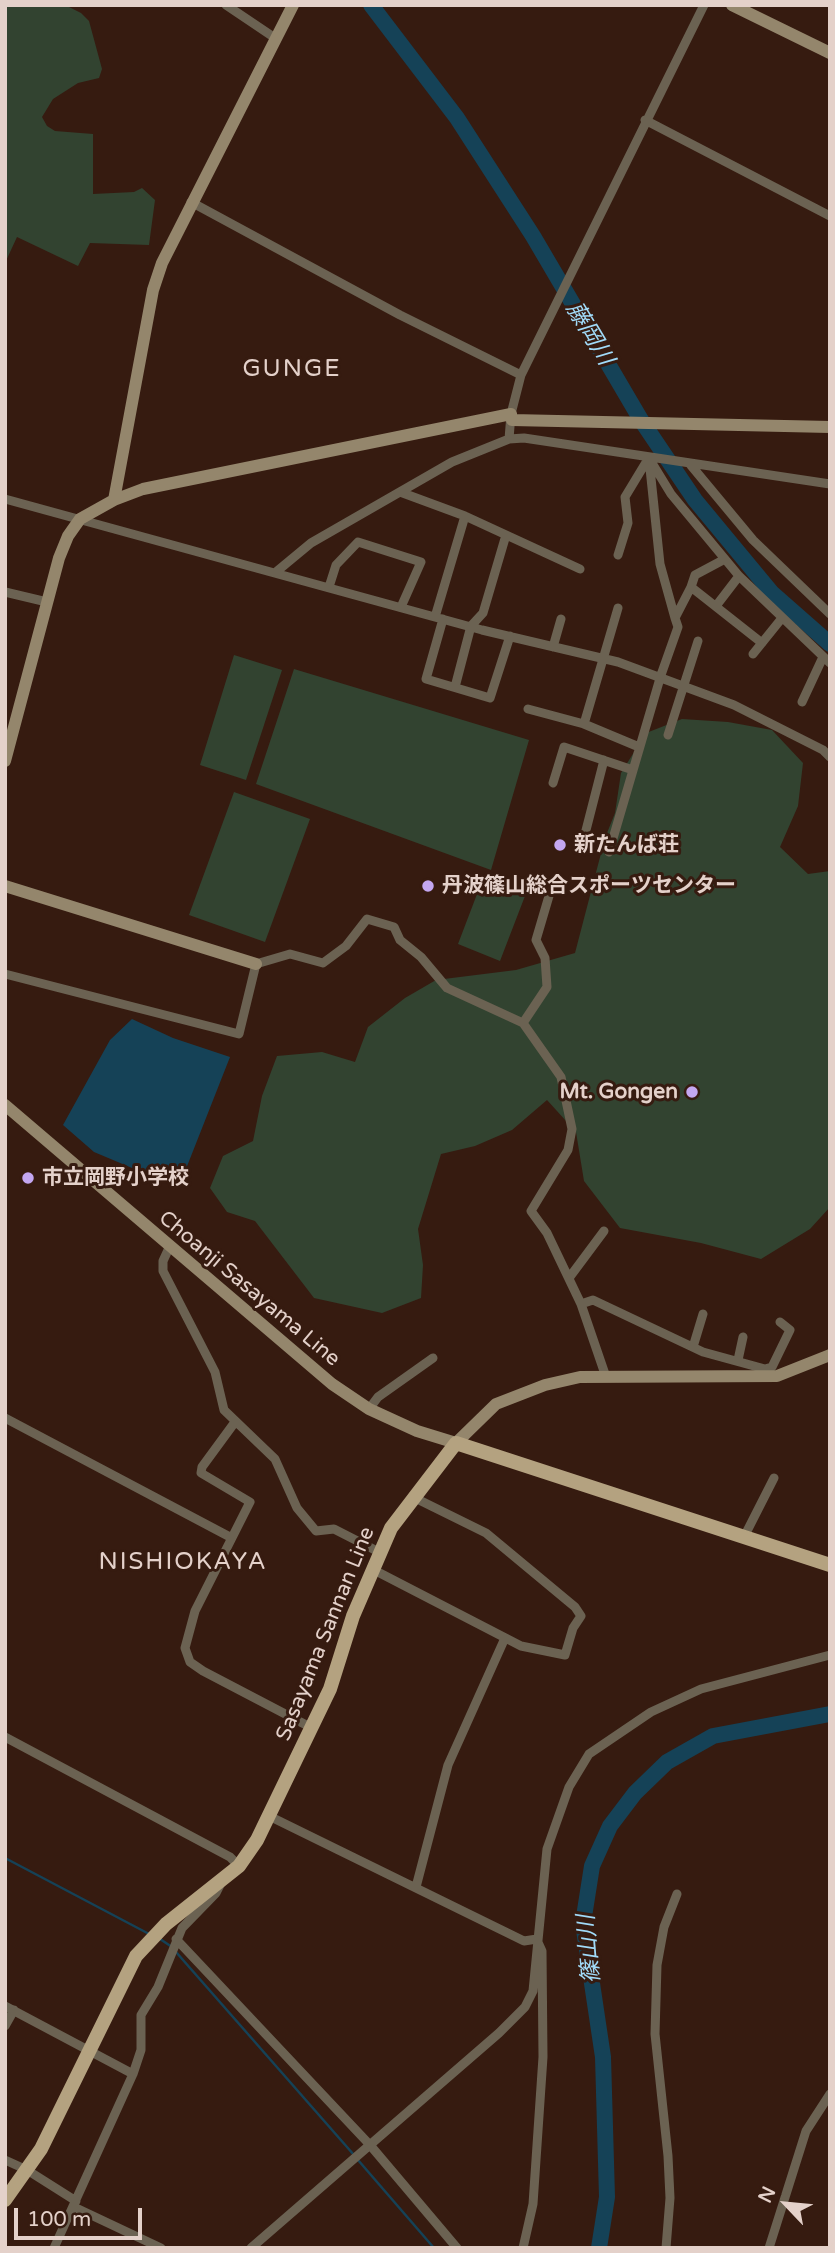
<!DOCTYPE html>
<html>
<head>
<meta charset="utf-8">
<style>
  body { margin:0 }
  #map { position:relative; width:835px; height:2253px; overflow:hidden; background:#361b10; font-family:"Varela Round",sans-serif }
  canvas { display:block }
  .frame { position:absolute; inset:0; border:7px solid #e4d1ca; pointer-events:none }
  .north { position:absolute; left:751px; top:2169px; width:70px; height:70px; -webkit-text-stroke:5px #361b10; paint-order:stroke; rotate:296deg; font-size:19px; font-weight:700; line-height:28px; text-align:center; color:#e4d1ca }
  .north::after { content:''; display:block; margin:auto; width:24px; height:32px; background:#e4d1ca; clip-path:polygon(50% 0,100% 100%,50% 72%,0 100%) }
  .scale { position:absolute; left:14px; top:2208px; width:128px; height:32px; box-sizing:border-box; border:4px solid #e4d1ca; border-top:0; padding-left:9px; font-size:21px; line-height:24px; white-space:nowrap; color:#e4d1ca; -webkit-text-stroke:5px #361b10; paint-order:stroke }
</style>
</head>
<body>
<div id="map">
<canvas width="835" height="2253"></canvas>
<div class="frame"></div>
<div class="north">N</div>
<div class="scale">100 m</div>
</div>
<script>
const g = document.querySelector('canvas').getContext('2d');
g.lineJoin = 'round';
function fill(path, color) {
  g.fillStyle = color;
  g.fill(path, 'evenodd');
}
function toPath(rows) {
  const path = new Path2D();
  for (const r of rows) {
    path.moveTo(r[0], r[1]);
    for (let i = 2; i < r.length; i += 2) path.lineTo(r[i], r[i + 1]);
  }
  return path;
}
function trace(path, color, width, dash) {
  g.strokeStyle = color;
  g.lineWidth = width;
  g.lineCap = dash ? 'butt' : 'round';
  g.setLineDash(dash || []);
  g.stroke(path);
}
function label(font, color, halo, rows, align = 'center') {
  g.font = font + ' "Varela Round","Noto Sans JP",sans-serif';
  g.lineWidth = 6;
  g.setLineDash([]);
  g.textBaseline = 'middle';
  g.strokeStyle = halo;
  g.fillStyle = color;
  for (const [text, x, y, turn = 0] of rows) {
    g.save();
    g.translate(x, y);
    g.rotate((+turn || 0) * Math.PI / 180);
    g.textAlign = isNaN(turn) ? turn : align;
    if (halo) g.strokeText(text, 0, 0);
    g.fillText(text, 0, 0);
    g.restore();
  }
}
fill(toPath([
  [5,5,65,5,81,13,89,21,102,69,99,78,78,83,53,99,42,117,47,126,55,131,93,134,93,194,134,192,142,188,155,200,149,245,90,243,78,266,17,237,5,263],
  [234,655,282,670,246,780,200,765],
  [294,669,529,740,491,870,256,784],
  [682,719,728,722,772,730,803,763,798,806,780,847,808,874,830,871,830,1207,810,1229,761,1259,701,1243,620,1228,584,1181,576,1132,547,1100,512,1130,475,1146,441,1154,418,1229,423,1265,421,1298,382,1313,314,1298,255,1221,227,1212,210,1188,223,1156,253,1141,262,1096,277,1056,322,1052,355,1062,368,1027,405,998,436,980,516,970,575,953,605,838,615,813,621,773,646,733],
  [234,792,310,819,265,942,189,915],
  [482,881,525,896,500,961,458,944]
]), '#324330');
fill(toPath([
  [132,1019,173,1038,230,1057,182,1179,175,1186,94,1152,63,1125,110,1040]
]), '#154257');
trace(toPath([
  [5,1858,151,1935],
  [160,1939,172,1947],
  [176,1952,354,2155],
  [358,2160,434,2248]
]), '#154257', 2.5);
trace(toPath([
  [371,5,457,118,533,236,641,420,695,500,772,593,830,644],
  [599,2248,607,2197,603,2057,583,1923,592,1866,610,1826,635,1793,667,1762,713,1736,830,1714]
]), '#154257', 16);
trace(toPath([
  [226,5,275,38],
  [645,120,830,216],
  [191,202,400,315,521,375],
  [509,439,511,414,521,375,704,5],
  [649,458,671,494,739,576,830,663],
  [649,459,660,564,675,618],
  [689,463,753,540,830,614],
  [400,492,465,516,580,569],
  [5,499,482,630,618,662,734,705,823,750,830,757],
  [618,555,628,523,625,497,648,459],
  [725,559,695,575,691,587,762,643],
  [276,572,311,543,452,462,509,439,524,438,830,484],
  [329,587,336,565,358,542,421,562,401,607],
  [5,592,47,602],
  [716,606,739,576],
  [618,608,584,724,639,747],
  [435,617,465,516],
  [443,619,426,679,490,698,510,636],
  [553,647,561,619],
  [753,654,782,618],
  [455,687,471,626,483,613,506,535],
  [802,702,823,657],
  [528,709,584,724],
  [668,735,698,641],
  [553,783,564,747,633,770],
  [584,838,604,760],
  [609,852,661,675,678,627,675,618,691,587],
  [5,974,239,1034,256,964,290,954,323,963,346,946,367,919,394,927,400,940,421,957,447,988,523,1023,561,1077,572,1129,568,1150,531,1211,547,1233,581,1304,606,1377],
  [523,1023,547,987,545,958,536,940,549,896],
  [169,1248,163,1261,163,1271,215,1372,224,1410,275,1459,297,1508,316,1531,334,1529,379,1552],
  [569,1278,604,1231],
  [581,1304,593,1300,703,1352,765,1369,764,1377],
  [693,1347,703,1314],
  [738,1360,743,1337],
  [765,1369,772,1367,790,1330,780,1322],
  [369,1409,378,1397,433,1358],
  [5,1418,230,1537],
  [235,1422,202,1467,201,1473,250,1502,195,1611,185,1648,190,1662,203,1671,312,1728],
  [744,1537,774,1478],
  [372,1569,521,1646,565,1655,573,1628,581,1616,575,1607,486,1533,413,1497],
  [5,1737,230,1857,239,1866],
  [269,1816,524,1941,537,1939],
  [416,1887,448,1765,505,1638],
  [176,1939,370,2145,457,2248],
  [5,2006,133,2074],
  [5,2026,14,2010],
  [5,2160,27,2170,76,2201],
  [74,2207,161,2248],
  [54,2248,133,2074,141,2050,141,2015,158,1987,182,1928,216,1893,221,1883],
  [251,2248,499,2033,525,2007,533,1991,547,1849,569,1787,589,1754,651,1712,701,1689,830,1655],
  [523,2248,533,2204,543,2057,542,1951,537,1940],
  [666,2248,670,2198,668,2156,655,2034,657,1965,664,1927,677,1894],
  [769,2248,806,2131,830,2094]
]), '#6b6252', 9);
trace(toPath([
  [732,5,830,53],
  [512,420,830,427],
  [114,500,153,290,162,263,293,5],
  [5,761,59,558,68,536,80,519,114,500,143,489,511,414],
  [5,886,256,964],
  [5,1105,332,1384,369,1409,417,1431,456,1443,496,1404,545,1385,580,1377,777,1376,830,1355]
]), '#94866c', 12);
trace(toPath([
  [5,2200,41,2149,136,1956,166,1924,239,1866,257,1840,330,1689,353,1616,391,1528,456,1443,830,1565]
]), '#b4a280', 14);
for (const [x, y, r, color] of [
  [560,845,7,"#c4a7f1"],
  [428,886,7,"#c4a7f1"],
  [692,1092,7,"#c4a7f1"],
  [28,1178,7,"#c4a7f1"]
]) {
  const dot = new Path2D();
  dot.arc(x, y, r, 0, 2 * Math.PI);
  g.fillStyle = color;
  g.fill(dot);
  trace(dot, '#361b10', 2.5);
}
label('bold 21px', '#e4d1ca', '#361b10', [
  ["新たんば荘",574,845],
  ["丹波篠山総合スポーツセンター",442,886],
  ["Mt. Gongen",678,1092,"right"],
  ["市立岡野小学校",42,1178]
], 'left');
label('21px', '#e4d1ca', '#361b10', [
  ["Choanji Sasayama Line",249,1289,40],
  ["Sasayama Sannan Line",326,1634,-68]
]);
label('italic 23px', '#a1dbf9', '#361b10', [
  ["藤岡川",589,334,59],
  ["篠山川",590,1949,-95]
]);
g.letterSpacing = '2px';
label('24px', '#e4d1ca', '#361b10', [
  ["GUNGE",292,370],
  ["NISHIOKAYA",183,1563]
]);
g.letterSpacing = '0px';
</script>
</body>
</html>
